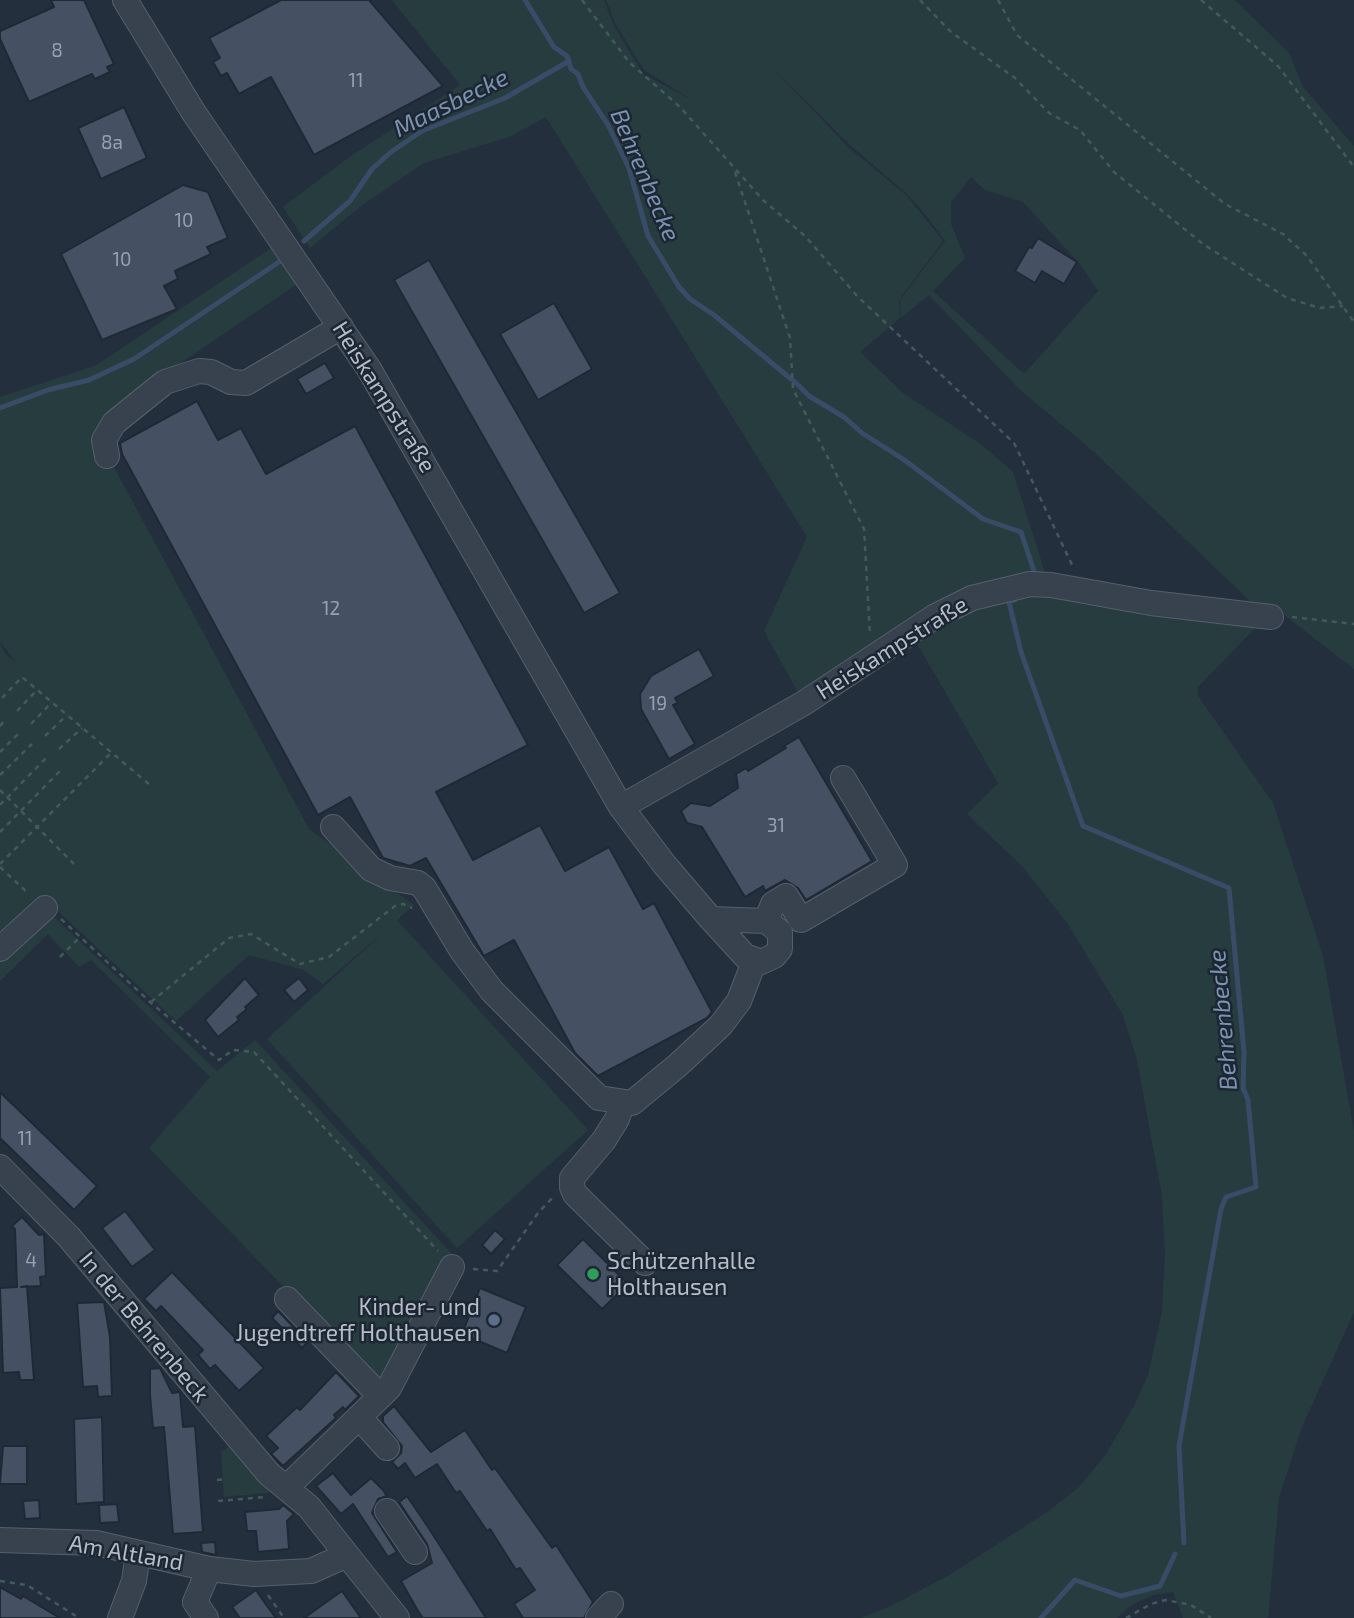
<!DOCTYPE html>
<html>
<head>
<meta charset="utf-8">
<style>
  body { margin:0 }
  canvas { display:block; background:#242f3e }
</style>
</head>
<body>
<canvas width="1354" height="1618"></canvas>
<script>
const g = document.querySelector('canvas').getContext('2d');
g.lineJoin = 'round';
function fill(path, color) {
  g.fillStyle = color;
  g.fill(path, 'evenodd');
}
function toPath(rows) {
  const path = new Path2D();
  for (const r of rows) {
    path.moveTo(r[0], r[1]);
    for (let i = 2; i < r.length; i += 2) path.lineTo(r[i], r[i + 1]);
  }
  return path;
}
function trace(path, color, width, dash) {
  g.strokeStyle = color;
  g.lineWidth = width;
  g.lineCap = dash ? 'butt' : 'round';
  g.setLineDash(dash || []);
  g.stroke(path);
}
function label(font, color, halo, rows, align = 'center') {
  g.font = font + ' "Exo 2",sans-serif';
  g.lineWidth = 5;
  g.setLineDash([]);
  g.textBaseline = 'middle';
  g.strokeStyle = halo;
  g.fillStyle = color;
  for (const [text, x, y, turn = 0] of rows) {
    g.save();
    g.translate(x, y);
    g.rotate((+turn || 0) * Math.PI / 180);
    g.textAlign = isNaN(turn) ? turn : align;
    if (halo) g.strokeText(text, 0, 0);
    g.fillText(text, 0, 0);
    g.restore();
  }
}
fill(toPath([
  [392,0,604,0,614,26,643,74,694,101,644,70,616,25,606,0,1235,0,1289,53,1303,87,1354,146,1354,669,1274,607,1253,604,1093,451,1019,389,929,295,901,318,900,300,945,241,926,215,907,194,850,145,769,64,848,147,906,195,943,241,899,300,900,318,860,352,903,393,982,445,1013,472,1047,579,1257,626,1198,687,1198,696,1273,803,1323,956,1354,1132,1354,1312,1302,1427,1279,1497,1268,1618,1183,1618,1173,1592,1153,1595,1130,1606,1117,1618,860,1618,889,1607,953,1573,1050,1510,1079,1487,1105,1456,1135,1404,1148,1375,1162,1312,1165,1255,1162,1196,1137,1060,1123,1015,1068,924,1022,866,967,814,998,783,912,635,799,694,764,631,807,537,546,117,509,137,424,163,361,206,310,248,283,207,351,156,460,85],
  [971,177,985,190,1023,202,1080,264,1098,291,1024,374,933,291,965,258,951,224,951,202],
  [274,246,300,282,117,406,101,443,309,829,414,905,397,920,588,1130,457,1248,267,1039,385,931,323,984,304,970,249,955,176,1021,46,900,0,942,0,644,6,655,16,662,0,642,0,397,97,365],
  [51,914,217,1071,255,1040,452,1254,388,1386,340,1345,149,1148,210,1077,91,960,79,967,48,934,0,981,0,955],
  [228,1447,235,1449,275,1492,224,1497,221,1452]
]), '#263c3f');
trace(toPath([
  [525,0,554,47,567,56,571,69,578,74,583,87,608,125,629,168,648,236,679,287,690,299,714,315,791,379],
  [304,241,350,201,372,169,391,152,422,131,505,98,569,61],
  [794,381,809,396,844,417,862,433,903,459,983,519,1021,532,1035,574],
  [0,408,48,390,89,380,134,359,282,260],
  [1015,600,1009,602,1021,652,1083,826,1229,888,1244,1052,1243,1088,1248,1100,1256,1187,1226,1197,1221,1209,1179,1446,1184,1543],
  [1041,1618,1075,1580,1121,1596,1160,1586,1175,1554]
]), '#394c67', 5);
const building = toPath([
  [51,0,84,0,114,64,107,67,110,72,95,79,92,74,29,102,0,39,0,31,54,7,51,0],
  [281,0,369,0,443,86,314,155,271,77,239,94,227,73,221,76,213,62,220,58,209,38,281,0],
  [124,107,147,158,101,179,78,128,124,107],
  [183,185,208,192,228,238,207,247,211,254,175,271,178,279,164,286,177,309,102,340,61,254,183,185],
  [1038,238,1077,262,1064,284,1042,271,1035,283,1015,271,1029,247,1032,248,1038,238],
  [429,260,620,593,584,613,394,280,429,260],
  [554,303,592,369,538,400,500,334,554,303],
  [325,363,334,378,306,394,297,379,325,363],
  [197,401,218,440,241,428,266,474,355,426,528,745,436,792,473,860,540,825,565,871,609,847,643,909,654,903,712,1012,707,1018,598,1076,575,1053,514,940,484,956,426,858,410,866,383,858,350,797,318,815,122,454,120,443,197,401],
  [699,649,714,676,675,698,678,703,673,705,695,744,669,759,641,709,640,694,651,676,699,649],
  [799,737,872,861,806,900,798,888,785,880,765,891,763,886,745,897,702,827,687,823,681,811,691,803,710,806,738,788,736,774,746,768,748,771,786,748,784,746,799,737],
  [245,978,259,995,245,1007,247,1009,237,1017,239,1020,218,1037,205,1020,245,978],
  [299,978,308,990,294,1002,284,990,299,978],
  [0,1092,97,1186,74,1210,0,1138,0,1092],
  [125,1211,155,1250,132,1267,102,1228,125,1211],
  [22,1217,39,1235,44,1234,46,1276,40,1277,41,1286,21,1287,27,1286,34,1380,20,1380,19,1372,3,1373,0,1288,17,1287,15,1229,12,1226,22,1217],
  [495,1230,505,1239,491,1254,482,1245,495,1230],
  [583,1239,628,1284,602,1309,557,1265,583,1239],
  [172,1272,264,1368,239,1391,215,1365,210,1369,198,1355,203,1350,161,1306,156,1311,144,1299,172,1272],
  [480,1288,526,1307,507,1353,462,1334,480,1288],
  [104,1302,110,1337,112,1396,98,1397,97,1386,83,1387,77,1303,104,1302],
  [278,1311,308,1342,302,1348,272,1318,278,1311],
  [160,1368,172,1393,180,1392,183,1427,195,1426,203,1532,173,1534,164,1427,153,1428,150,1395,150,1369,160,1368],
  [336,1372,359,1396,345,1410,343,1407,334,1415,336,1418,283,1466,271,1454,278,1448,266,1436,297,1407,300,1410,336,1372],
  [394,1406,431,1452,465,1430,492,1470,495,1468,552,1548,556,1545,593,1602,584,1618,523,1618,514,1604,535,1590,520,1568,516,1570,490,1529,487,1531,460,1491,456,1493,437,1464,415,1478,405,1463,398,1469,392,1462,401,1453,402,1446,383,1422,383,1416,394,1406],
  [102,1417,104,1502,76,1504,74,1419,102,1417],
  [3,1446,27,1446,27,1484,0,1484,3,1446],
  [333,1473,351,1495,371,1478,383,1490,387,1496,378,1499,372,1513,397,1552,388,1557,353,1504,341,1514,316,1486,333,1473],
  [407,1496,430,1530,486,1618,423,1618,418,1611,401,1581,432,1563,427,1544,399,1502,407,1496],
  [39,1500,40,1518,25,1519,23,1501,39,1500],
  [117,1504,119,1522,100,1523,99,1505,117,1504],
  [283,1505,294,1514,287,1521,289,1549,258,1552,256,1531,247,1531,245,1512,279,1509,283,1505],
  [215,1542,216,1555,202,1552,201,1543,215,1542],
  [0,1587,21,1599,23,1596,60,1618,0,1618,0,1587],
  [256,1590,267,1606,276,1618,240,1618,232,1607,256,1590],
  [342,1591,361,1618,304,1618,325,1603,342,1591]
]);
fill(building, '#455162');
trace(building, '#1f2835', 2);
const minor = toPath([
  [125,0,194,113,369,369,621,807,664,864,711,919,745,956,761,962,774,956,780,949,780,932,766,921,711,919],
  [107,456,104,440,114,423,165,382,199,371,211,372,231,382,246,383,341,327],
  [621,807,804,703,934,617,972,598,1030,584,1051,585,1151,603,1271,617],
  [333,827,371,869,390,878,418,883,424,888,462,951,492,991,599,1098,632,1103,678,1065,721,1025,739,1001,754,962],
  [766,921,773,904,786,896,801,920,895,865,843,778],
  [0,949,45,908],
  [622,1104,617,1119,604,1140,572,1178,572,1187,575,1194,645,1263],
  [0,1167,68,1236,269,1474,309,1507,397,1618],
  [287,1299,380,1396],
  [359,1417,387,1448],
  [287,1487,389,1388,452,1267],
  [387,1511,415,1552],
  [0,1540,96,1543,209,1569,254,1574,311,1571,347,1555],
  [120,1618,134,1581,138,1553],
  [206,1618,195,1602,209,1569],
  [598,1618,611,1604]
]);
trace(minor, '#565f6c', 26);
trace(toPath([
  [582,0,629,62,680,107,763,200,805,236,857,296,1014,443,1074,569],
  [920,0,951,32,1015,78,1049,113,1080,130,1114,172,1203,244,1287,298,1320,308,1343,306],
  [998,0,1017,35,1225,204,1283,234,1307,256,1354,322],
  [1201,0,1278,66,1354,167],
  [735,172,790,338,793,389,864,529,870,636],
  [1292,617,1354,624],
  [2,698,22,677,150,785],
  [17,711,37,690],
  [31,724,52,702],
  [0,726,4,721],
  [45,736,67,715],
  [59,749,82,728],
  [0,752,19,733],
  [0,775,32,744],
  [0,790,74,864],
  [0,805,47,757],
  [0,832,60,771],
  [0,864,112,752],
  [0,867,29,894],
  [61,919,150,1002,219,1060,233,1050,254,1052,438,1251],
  [60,957,80,937],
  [151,1002,229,938,251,934,300,964,329,957,395,906,403,904,412,908],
  [473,1269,497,1271,538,1213,555,1195],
  [217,1480,227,1479],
  [218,1501,265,1497],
  [0,1581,27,1585,79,1618],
  [268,1595,284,1618],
  [1126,1618,1151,1604,1166,1600,1191,1605,1211,1618]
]), '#44595c', 2.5, [5, 5]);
trace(minor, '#38414e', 24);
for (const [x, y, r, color] of [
  [593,1274,7,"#2e9e5b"],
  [494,1320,7,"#5c6f8a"]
]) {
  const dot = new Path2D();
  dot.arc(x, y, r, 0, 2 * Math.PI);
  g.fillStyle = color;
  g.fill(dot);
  trace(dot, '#1d2633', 2.5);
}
label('19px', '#98a1af', null, [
  ["8",57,51],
  ["11",356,81],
  ["8a",112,143],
  ["10",184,221],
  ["10",122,260],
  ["12",331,609],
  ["19",658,704],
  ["31",776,826],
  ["11",25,1139],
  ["4",31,1261]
]);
label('23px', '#b4bcc9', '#1d2633', [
  ["Heiskampstraße",384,397,58],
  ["Heiskampstraße",892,648,-32],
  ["In der Behrenbeck",144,1327,50],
  ["Am Altland",126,1553,10]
]);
label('23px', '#b4bcc9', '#1d2633', [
  ["Schützenhalle",607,1261],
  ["Holthausen",607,1287],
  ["Kinder- und",480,1307,"right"],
  ["Jugendtreff Holthausen",480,1333,"right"]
], 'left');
label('italic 24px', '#7c92b1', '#1d2633', [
  ["Maasbecke",451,103,-26],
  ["Behrenbecke",645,175,67],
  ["Behrenbecke",1223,1020,-95]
]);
</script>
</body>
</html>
